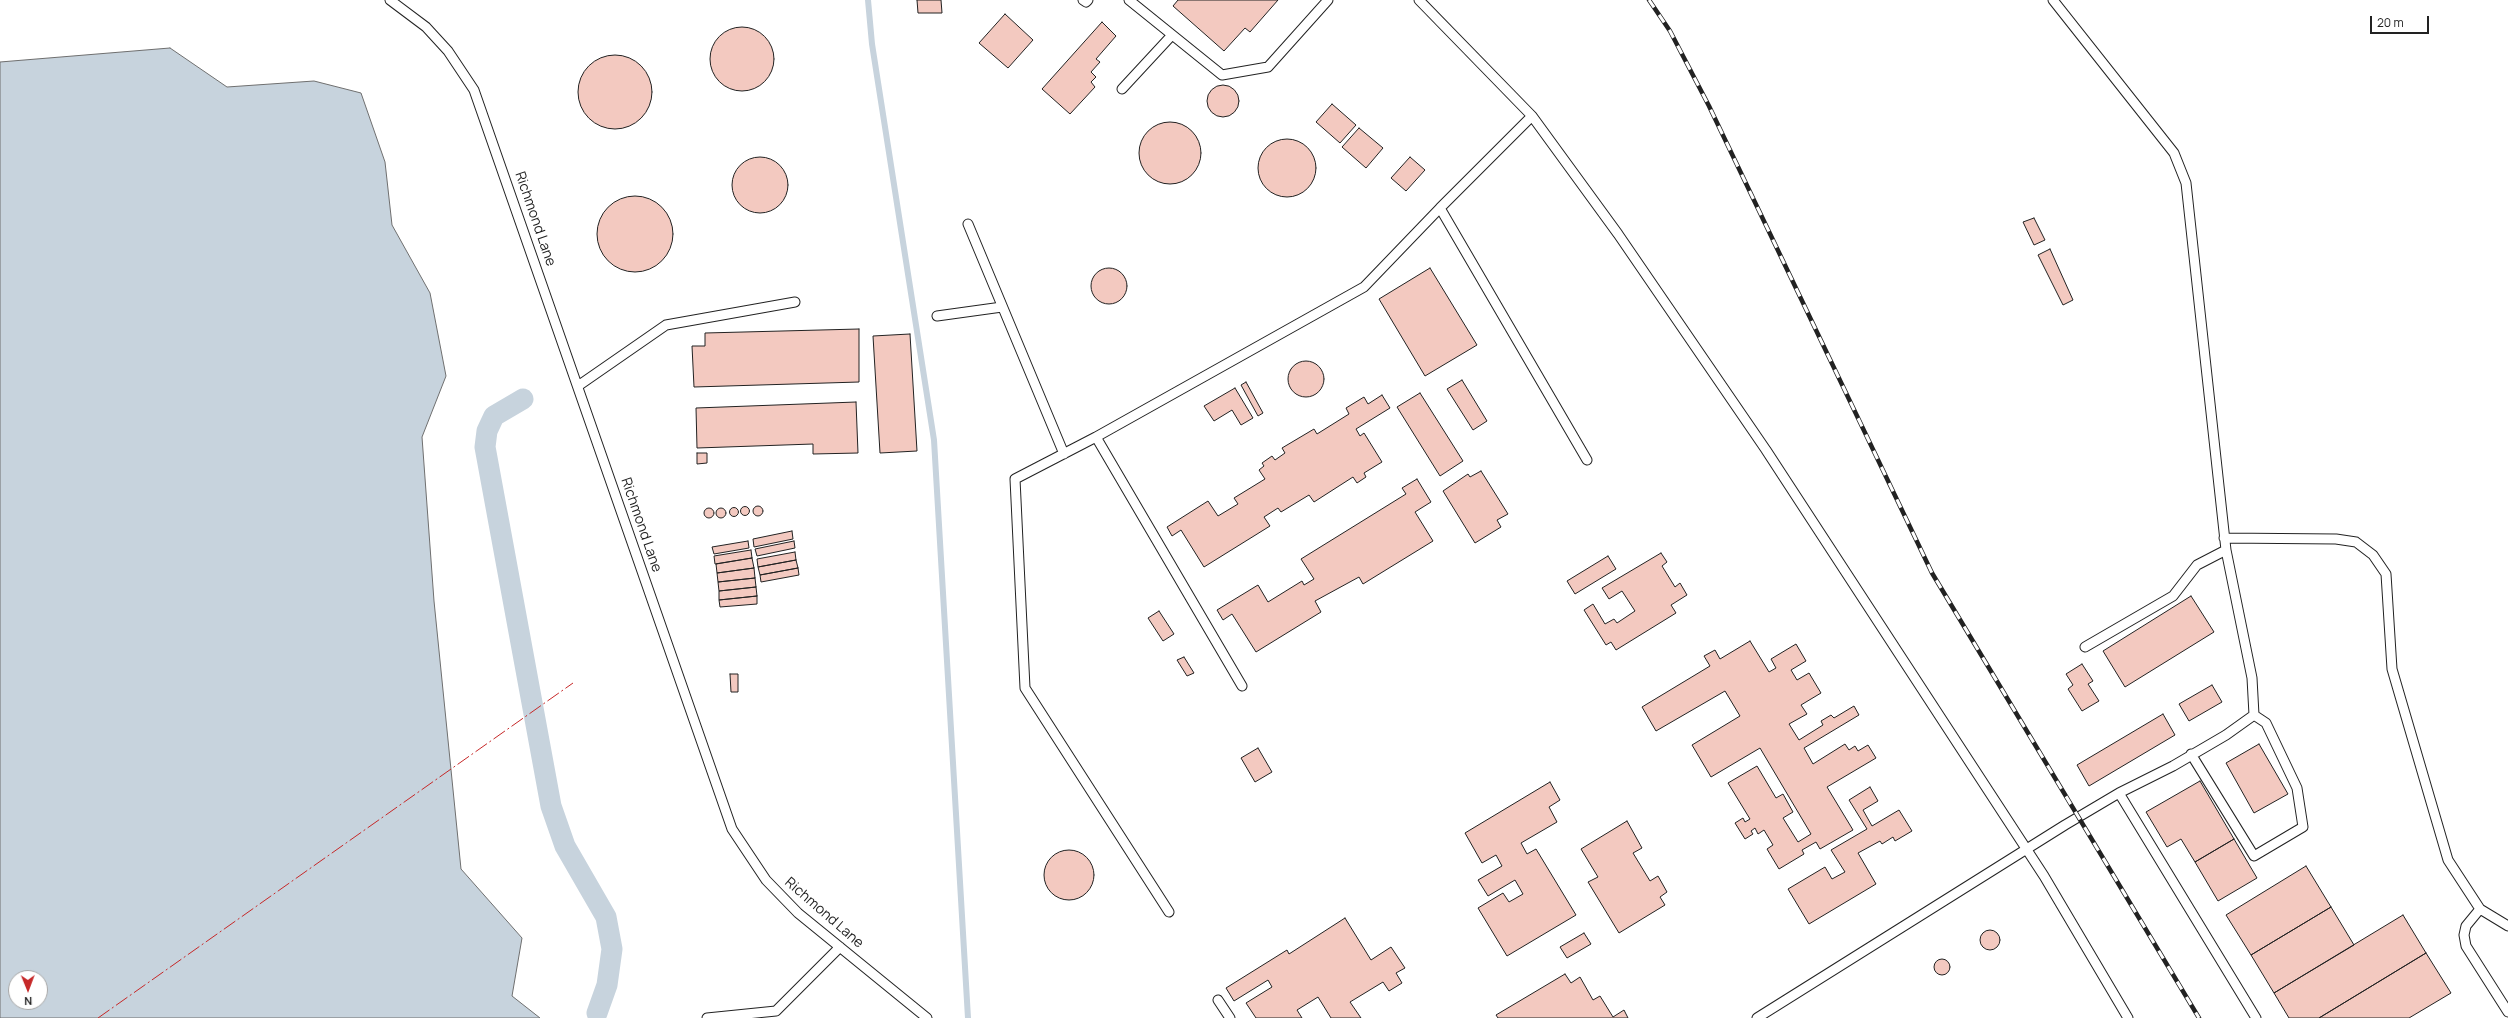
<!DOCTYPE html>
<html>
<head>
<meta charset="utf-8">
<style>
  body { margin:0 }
  #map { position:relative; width:2508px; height:1018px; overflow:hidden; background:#fff; font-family:Manrope,sans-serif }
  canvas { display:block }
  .north { position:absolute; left:8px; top:970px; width:40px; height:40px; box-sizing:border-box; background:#fff; border:1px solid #a7a7a7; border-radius:50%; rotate:179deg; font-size:11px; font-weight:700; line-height:16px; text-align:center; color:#222 }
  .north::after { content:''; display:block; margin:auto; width:14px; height:18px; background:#c62828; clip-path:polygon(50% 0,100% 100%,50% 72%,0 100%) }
  .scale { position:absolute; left:2370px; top:16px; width:59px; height:18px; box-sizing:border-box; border:2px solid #222; border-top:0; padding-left:5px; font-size:12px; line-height:14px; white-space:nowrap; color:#222; -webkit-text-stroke:3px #fff; paint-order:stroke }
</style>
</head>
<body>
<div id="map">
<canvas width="2508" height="1018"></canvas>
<div class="north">N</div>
<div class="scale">20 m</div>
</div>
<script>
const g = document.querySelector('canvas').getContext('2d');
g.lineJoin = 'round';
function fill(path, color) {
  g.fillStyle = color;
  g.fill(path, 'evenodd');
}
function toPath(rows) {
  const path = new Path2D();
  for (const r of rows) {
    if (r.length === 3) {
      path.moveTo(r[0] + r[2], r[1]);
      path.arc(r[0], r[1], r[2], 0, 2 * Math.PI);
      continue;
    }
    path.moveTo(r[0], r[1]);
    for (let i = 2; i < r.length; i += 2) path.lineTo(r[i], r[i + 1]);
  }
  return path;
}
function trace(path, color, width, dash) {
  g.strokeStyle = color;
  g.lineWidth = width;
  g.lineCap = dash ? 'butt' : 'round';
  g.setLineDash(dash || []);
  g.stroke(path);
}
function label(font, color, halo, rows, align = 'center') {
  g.font = font + ' Manrope,sans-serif';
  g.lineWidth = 3;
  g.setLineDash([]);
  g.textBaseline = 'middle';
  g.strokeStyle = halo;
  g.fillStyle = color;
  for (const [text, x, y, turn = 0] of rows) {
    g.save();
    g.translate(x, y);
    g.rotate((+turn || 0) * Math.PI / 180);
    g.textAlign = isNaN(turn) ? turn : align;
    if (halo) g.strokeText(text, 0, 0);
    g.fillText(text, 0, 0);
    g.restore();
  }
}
const water = toPath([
  [170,48,227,87,314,81,361,93,385,162,392,225,430,293,446,376,422,437,434,601,461,869,522,938,512,996,540,1018,0,1018,0,62,170,48],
  [16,978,40,978,40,1002,16,1002,16,978]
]);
fill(water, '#c7d3dd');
trace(water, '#6f6f6f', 1);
trace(toPath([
  [868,0,872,44,934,440,968,1018]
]), '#c7d3dd', 6);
trace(toPath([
  [523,399,494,416,487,431,485,447,551,806,565,846,606,917,612,949,607,985,597,1013]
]), '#c7d3dd', 21);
const building = toPath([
  [917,0,941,0,942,13,918,13,917,0],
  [1178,0,1278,0,1250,32,1245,28,1224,51,1173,6,1178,0],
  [1005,14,1033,40,1008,68,979,43,1005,14],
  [1102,22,1116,36,1096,59,1100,62,1091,72,1096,77,1091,82,1095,87,1070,114,1042,89,1102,22],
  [742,59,32],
  [615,92,37],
  [1223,101,16],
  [1332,104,1356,125,1340,143,1316,122,1332,104],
  [1170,153,31],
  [1359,128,1383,148,1366,168,1342,147,1359,128],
  [1287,168,29],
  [760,185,28],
  [1410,157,1425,170,1406,191,1391,178,1410,157],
  [635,234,38],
  [2034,218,2045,240,2034,245,2023,222,2034,218],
  [2050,249,2073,300,2063,305,2038,255,2050,249],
  [1109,286,18],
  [1430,268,1477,345,1425,376,1379,299,1430,268],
  [859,329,859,382,694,387,692,346,705,346,705,333,859,329],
  [910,334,917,451,880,453,873,336,910,334],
  [1306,379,18],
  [1462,380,1487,421,1473,430,1447,389,1462,380],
  [1246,382,1263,413,1258,416,1241,385,1246,382],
  [1235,388,1253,418,1241,425,1232,410,1214,421,1204,406,1235,388],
  [1420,393,1463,461,1440,476,1397,407,1420,393],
  [1382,395,1390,408,1356,429,1360,436,1364,433,1382,462,1364,473,1366,477,1357,483,1353,477,1314,502,1309,495,1281,512,1278,508,1264,517,1270,526,1204,567,1181,530,1172,536,1167,527,1208,501,1218,516,1238,504,1234,498,1265,479,1259,470,1264,466,1262,463,1272,456,1275,460,1285,453,1282,448,1314,429,1317,434,1349,414,1346,408,1364,397,1368,404,1382,395],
  [856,402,858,453,813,454,813,444,697,448,696,408,856,402],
  [697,453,707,453,707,463,697,464,697,453],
  [1481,471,1508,514,1497,520,1501,527,1475,543,1443,491,1468,474,1470,477,1481,471],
  [1417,479,1431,502,1415,512,1433,541,1363,584,1359,577,1315,601,1321,612,1256,652,1232,614,1223,620,1217,610,1258,585,1268,602,1302,581,1304,585,1314,579,1301,559,1406,494,1402,488,1417,479],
  [758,511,5],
  [745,511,4.5],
  [734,512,4.5],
  [721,513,5],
  [709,513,5],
  [792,531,793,539,754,547,753,539,792,531],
  [748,541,749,548,714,554,712,547,748,541],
  [794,541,795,548,757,556,755,549,794,541],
  [751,550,752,558,715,564,714,556,751,550],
  [795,552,796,560,758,567,757,559,795,552],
  [1661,553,1667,562,1662,566,1675,587,1680,583,1687,595,1671,605,1676,613,1616,650,1611,642,1606,645,1584,610,1593,604,1605,624,1614,619,1617,623,1635,611,1622,591,1609,599,1602,588,1661,553],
  [1608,556,1616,569,1575,594,1567,581,1608,556],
  [752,558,754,568,717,573,716,564,752,558],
  [796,560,798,568,760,575,758,567,796,560],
  [754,568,755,578,718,582,717,573,754,568],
  [798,568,799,575,761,582,760,575,798,568],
  [755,578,756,587,719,591,718,582,755,578],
  [756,587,757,596,719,600,719,591,756,587],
  [757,596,757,604,720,607,719,600,757,596],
  [2191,596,2214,632,2125,687,2103,651,2191,596],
  [1159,611,1174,634,1163,641,1148,618,1159,611],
  [1750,641,1769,672,1776,668,1771,659,1796,644,1806,661,1791,670,1797,680,1809,673,1821,693,1801,705,1807,714,1789,724,1799,740,1823,725,1821,721,1831,715,1834,718,1854,706,1859,715,1804,748,1813,764,1845,744,1849,750,1855,746,1858,751,1868,745,1876,758,1827,787,1853,830,1820,849,1816,842,1802,850,1804,854,1779,869,1767,849,1773,845,1764,830,1758,834,1755,828,1751,831,1753,834,1745,839,1735,823,1743,818,1745,822,1750,819,1728,783,1757,766,1776,798,1783,794,1793,812,1783,818,1798,842,1811,834,1760,748,1711,777,1692,745,1740,716,1725,691,1656,731,1642,707,1710,666,1704,656,1715,650,1720,659,1750,641],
  [1184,657,1194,673,1187,676,1177,660,1184,657],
  [2082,664,2093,681,2088,684,2099,701,2082,711,2068,689,2073,685,2066,674,2082,664],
  [730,674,738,674,738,692,731,692,730,674],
  [2212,685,2222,702,2189,721,2179,704,2212,685],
  [2163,714,2175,735,2089,786,2077,765,2163,714],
  [2259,744,2288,794,2254,813,2226,763,2259,744],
  [1258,748,1272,772,1255,782,1241,758,1258,748],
  [2200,781,2234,839,2195,862,2181,839,2167,847,2146,812,2200,781],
  [1550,782,1560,800,1549,807,1557,822,1521,843,1527,854,1536,849,1576,915,1507,956,1478,908,1503,893,1509,902,1523,894,1515,880,1488,896,1478,880,1502,866,1496,855,1482,863,1465,833,1550,782],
  [1870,787,1878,801,1863,810,1872,826,1899,810,1912,831,1895,841,1893,837,1882,844,1880,841,1858,853,1876,884,1809,924,1788,889,1825,867,1832,879,1845,872,1831,850,1867,829,1849,800,1870,787],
  [1627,821,1642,848,1633,853,1650,881,1658,876,1667,892,1660,897,1665,905,1619,933,1588,882,1598,877,1581,849,1627,821],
  [2234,839,2257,878,2218,901,2195,862,2234,839],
  [1069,875,25],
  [2306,866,2331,907,2251,955,2226,915,2306,866],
  [2331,907,2354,945,2274,993,2251,955,2331,907],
  [2403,915,2426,953,2319,1018,2289,1018,2274,993,2403,915],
  [1345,918,1371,960,1391,947,1405,968,1396,973,1402,983,1389,991,1383,982,1350,1002,1361,1018,1331,1018,1318,997,1297,1010,1302,1018,1256,1018,1246,1003,1272,987,1268,980,1234,1001,1226,988,1287,950,1289,954,1345,918],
  [1990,940,10],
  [1584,933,1591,944,1567,958,1560,947,1584,933],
  [2426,953,2451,993,2409,1018,2319,1018,2426,953],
  [1942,967,8],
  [1565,974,1571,983,1580,977,1593,1000,1600,996,1613,1017,1624,1010,1628,1018,1498,1018,1496,1015,1565,974]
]);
fill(building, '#f3c9c0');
trace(building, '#222', 1);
const service = toPath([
  [390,0,426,27,448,51,474,90,732,829,766,880,798,913,927,1018],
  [1083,0,1086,2,1088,0],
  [1129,0,1222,75,1268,67,1328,0],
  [1419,0,1532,116,1618,234,1766,450,2044,876,2128,1018],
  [1122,89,1172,35],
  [1532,116,1440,208,1587,460],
  [968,224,1064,454],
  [937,316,1002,307],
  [578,386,666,325,795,302],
  [1096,437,1242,686],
  [2224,538,2336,539,2356,542,2373,555,2386,574,2392,669,2448,860,2480,909,2508,926],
  [2085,647,2173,596,2197,565,2226,550],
  [2191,754,2254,856,2303,827,2297,788,2266,723,2254,715],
  [2119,793,2256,1018],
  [2480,909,2466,926,2464,935,2466,946,2508,1012],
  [1169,912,1025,688,1015,479,1096,437,1364,287,1440,208],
  [1218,1000,1230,1018],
  [707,1018,776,1011,840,947],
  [1757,1018,2065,825,2119,793,2173,766,2226,735,2254,715,2252,678,2226,550,2186,183,2174,153,2053,0]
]);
trace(service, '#222', 11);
trace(service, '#fff', 9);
const rail = toPath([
  [1649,0,1670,31,1709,106,1932,573,2199,1018]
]);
trace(rail, '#222', 4.5);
trace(rail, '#fff', 3, [9]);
trace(toPath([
  [98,1018,573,683]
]), '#c62828', 1, [14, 3, 2, 3]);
label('14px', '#222', '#fff', [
  ["Richmond Lane",535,219,71],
  ["Richmond Lane",641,525,71],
  ["Richmond Lane",824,913,41]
]);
</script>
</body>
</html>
